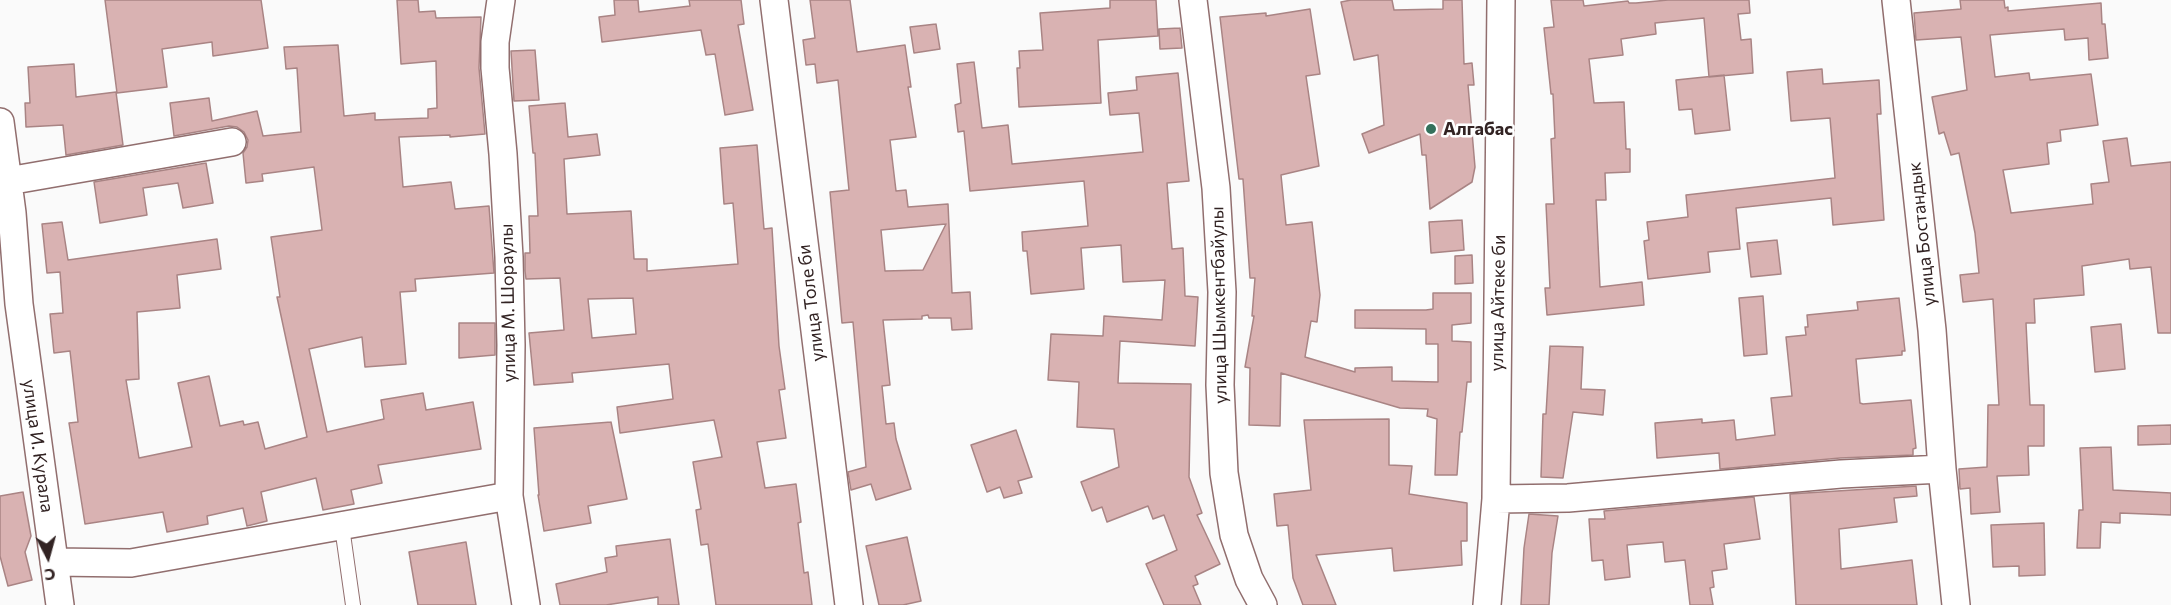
<!DOCTYPE html>
<html>
<head>
<meta charset="utf-8">
<style>
  body { margin:0 }
  #map { position:relative; width:2171px; height:605px; overflow:hidden; background:#fafafa; font-family:Commissioner,sans-serif }
  canvas { display:block }
  .north { position:absolute; left:18px; top:527px; width:60px; height:60px; -webkit-text-stroke:4px #fff; paint-order:stroke; rotate:174deg; font-size:16px; font-weight:700; line-height:24px; text-align:center; color:#322323 }
  .north::after { content:''; display:block; margin:auto; width:21px; height:27px; background:#322323; clip-path:polygon(50% 0,100% 100%,50% 72%,0 100%) }
</style>
</head>
<body>
<div id="map">
<canvas width="2171" height="605"></canvas>
<div class="north">С</div>
</div>
<script>
const g = document.querySelector('canvas').getContext('2d');
g.lineJoin = 'round';
function fill(path, color) {
  g.fillStyle = color;
  g.fill(path, 'evenodd');
}
function toPath(rows) {
  const path = new Path2D();
  for (const r of rows) {
    path.moveTo(r[0], r[1]);
    for (let i = 2; i < r.length; i += 2) path.lineTo(r[i], r[i + 1]);
  }
  return path;
}
function trace(path, color, width, dash) {
  g.strokeStyle = color;
  g.lineWidth = width;
  g.lineCap = dash ? 'butt' : 'round';
  g.setLineDash(dash || []);
  g.stroke(path);
}
function label(font, color, halo, rows, align = 'center') {
  g.font = font + ' Commissioner,sans-serif';
  g.lineWidth = 5;
  g.setLineDash([]);
  g.textBaseline = 'middle';
  g.strokeStyle = halo;
  g.fillStyle = color;
  for (const [text, x, y, turn = 0] of rows) {
    g.save();
    g.translate(x, y);
    g.rotate((+turn || 0) * Math.PI / 180);
    g.textAlign = isNaN(turn) ? turn : align;
    if (halo) g.strokeText(text, 0, 0);
    g.fillText(text, 0, 0);
    g.restore();
  }
}
const building = toPath([
  [105,0,261,0,268,48,213,56,212,42,162,49,167,87,117,93,105,0],
  [397,0,418,0,419,12,435,11,436,18,481,17,479,68,485,134,450,137,450,135,399,137,403,187,451,182,455,209,489,206,494,273,415,279,416,291,400,292,406,364,365,367,362,337,309,349,327,432,384,419,381,400,423,393,426,410,473,402,481,449,378,465,382,483,351,490,354,504,323,510,316,478,261,492,267,521,247,526,243,508,207,516,208,524,167,532,163,512,85,524,69,423,78,422,70,351,54,353,50,314,63,313,60,272,47,273,42,224,62,222,68,260,217,239,221,269,177,275,180,308,137,312,139,379,126,380,139,458,192,447,178,383,209,376,220,426,243,421,244,425,258,422,265,449,307,437,277,297,280,297,271,237,322,230,314,167,262,174,263,181,246,183,243,153,247,147,248,140,244,132,237,127,229,126,174,136,170,103,209,98,212,121,257,111,263,136,301,132,297,68,286,69,284,47,338,45,344,116,375,113,375,120,428,118,428,109,437,108,436,61,401,64,397,0],
  [614,0,638,0,639,12,690,6,689,0,741,0,744,24,738,25,753,110,725,115,715,54,706,55,701,30,602,42,599,17,615,15,614,0],
  [810,0,850,0,857,52,905,45,911,87,908,87,916,137,890,140,896,191,906,190,908,207,948,204,952,293,970,292,972,329,952,330,951,318,929,318,928,315,922,316,922,319,883,320,890,385,882,386,886,424,894,423,896,439,911,489,876,500,871,484,851,490,848,472,866,467,853,322,842,323,830,192,849,190,838,80,817,83,815,64,806,65,803,40,815,38,810,0],
  [946,224,923,270,885,271,881,230,946,224],
  [1110,0,1156,0,1158,36,1098,40,1101,103,1019,107,1017,68,1020,68,1019,51,1043,50,1040,13,1110,8,1110,0],
  [1351,0,1392,0,1394,10,1443,9,1443,0,1462,0,1464,64,1472,63,1474,85,1468,85,1475,167,1472,182,1430,209,1426,155,1422,155,1420,134,1369,153,1362,134,1384,125,1378,55,1354,60,1341,2,1351,0],
  [1551,0,1583,0,1584,6,1628,1,1629,3,1636,3,1668,0,1749,0,1750,13,1738,14,1741,40,1751,39,1753,73,1709,77,1704,18,1655,23,1656,34,1621,39,1623,55,1589,59,1594,103,1624,102,1626,149,1630,149,1630,172,1605,173,1606,200,1596,200,1600,287,1642,282,1644,305,1547,315,1545,288,1550,288,1546,204,1554,204,1551,139,1555,138,1553,94,1551,94,1544,28,1554,27,1551,0],
  [1960,0,2004,0,2005,8,2008,7,2008,11,2101,3,2102,24,2105,24,2108,58,2089,60,2088,38,2065,40,2064,29,1990,35,1995,77,2029,73,2030,80,2091,74,2098,125,2060,130,2061,141,2047,143,2049,164,2003,170,2011,213,2093,204,2091,184,2109,182,2103,141,2127,138,2131,166,2171,162,2171,333,2158,333,2151,267,2130,269,2129,259,2082,266,2084,295,2034,299,2035,323,2026,323,2030,405,2044,405,2044,446,2028,446,2029,475,1997,476,2000,512,1971,514,1970,488,1960,489,1959,469,1987,467,1988,405,1999,405,1993,299,1963,302,1960,275,1979,273,1975,233,1959,153,1951,155,1944,132,1939,134,1932,97,1967,90,1961,37,1916,40,1914,13,1961,9,1960,0],
  [1310,9,1320,74,1306,76,1319,166,1281,175,1286,225,1312,222,1320,295,1317,322,1311,321,1305,357,1355,372,1355,368,1392,367,1392,381,1438,382,1438,344,1426,344,1426,329,1355,328,1355,310,1426,310,1433,309,1433,293,1471,293,1471,323,1452,325,1452,341,1471,342,1471,382,1467,382,1462,432,1460,432,1457,475,1435,475,1437,419,1427,416,1428,409,1400,408,1281,373,1280,426,1249,425,1250,368,1245,367,1254,316,1252,316,1255,278,1250,278,1243,179,1239,179,1220,17,1266,13,1266,16,1310,9],
  [936,24,940,49,914,53,910,27,936,24],
  [1180,28,1182,48,1160,49,1159,29,1180,28],
  [535,50,539,100,514,101,511,51,535,50],
  [974,62,982,128,1008,125,1012,164,1143,152,1139,113,1110,115,1108,93,1137,90,1136,77,1178,73,1189,181,1167,183,1172,249,1183,248,1185,296,1198,297,1195,346,1120,341,1118,383,1191,384,1189,477,1202,513,1197,515,1220,564,1195,576,1198,584,1193,586,1201,605,1164,605,1146,564,1177,550,1164,515,1153,519,1148,506,1107,522,1102,507,1092,511,1081,482,1119,467,1114,429,1077,427,1079,382,1048,380,1051,334,1103,336,1104,316,1162,320,1165,280,1123,282,1121,245,1081,248,1084,289,1031,294,1027,251,1023,251,1022,232,1088,226,1084,181,970,191,964,131,958,132,955,105,961,103,957,64,974,62],
  [74,64,76,97,116,92,123,145,66,155,63,125,26,127,25,103,30,103,28,67,74,64],
  [1822,69,1823,84,1879,80,1881,114,1877,114,1884,220,1833,225,1831,198,1736,208,1740,249,1708,252,1710,272,1648,279,1644,241,1649,240,1647,222,1688,217,1686,195,1835,178,1830,118,1791,121,1787,72,1822,69],
  [1724,75,1730,130,1695,134,1692,109,1679,110,1676,80,1724,75],
  [565,103,568,137,597,134,600,155,564,159,567,214,631,211,634,259,647,259,647,271,738,264,733,203,724,204,720,148,757,145,764,229,772,228,779,346,785,389,779,390,786,438,757,442,765,488,796,484,801,522,798,523,804,573,808,572,812,605,716,605,708,544,701,545,696,510,701,509,693,462,722,457,714,420,620,433,617,407,673,399,669,364,572,373,573,382,534,385,529,333,564,330,560,278,526,279,525,271,525,253,530,253,529,216,538,216,535,153,533,153,529,106,565,103],
  [633,298,636,334,592,338,588,299,633,298],
  [206,163,213,203,183,208,178,183,143,188,147,215,100,223,94,182,206,163],
  [1462,220,1464,250,1431,253,1429,222,1462,220],
  [1777,240,1781,274,1751,277,1747,243,1777,240],
  [1472,255,1473,283,1455,284,1455,256,1472,255],
  [1763,296,1767,354,1744,356,1739,298,1763,296],
  [1899,298,1905,351,1902,351,1902,355,1856,359,1860,403,1863,404,1911,400,1916,448,1913,449,1913,455,1840,458,1720,469,1719,453,1657,458,1655,423,1702,419,1702,423,1734,420,1736,440,1775,435,1771,398,1792,396,1786,337,1806,335,1805,327,1808,327,1807,315,1858,310,1857,302,1899,298],
  [459,323,495,323,495,355,459,358,459,323],
  [2121,324,2125,369,2095,372,2091,327,2121,324],
  [1550,346,1583,347,1581,389,1605,390,1603,415,1573,412,1563,478,1541,477,1543,414,1546,414,1550,346],
  [1389,419,1389,465,1412,466,1409,494,1467,503,1467,541,1461,541,1462,565,1394,571,1392,548,1316,555,1336,605,1303,605,1293,578,1288,525,1277,526,1274,494,1311,490,1304,420,1389,419],
  [611,422,627,499,588,506,591,523,544,531,538,495,539,495,534,428,611,422],
  [2171,425,2171,444,2138,445,2138,426,2171,425],
  [1016,430,1032,477,1018,481,1022,493,1004,498,1000,487,987,492,971,445,1016,430],
  [2111,447,2113,490,2171,493,2171,515,2120,513,2120,523,2101,522,2100,548,2077,548,2079,510,2083,510,2080,448,2111,447],
  [1916,486,1917,496,1894,498,1897,522,1839,529,1841,569,1912,560,1917,605,1796,605,1790,494,1916,486],
  [23,492,31,536,25,552,32,580,8,586,0,556,0,496,23,492],
  [1754,497,1760,539,1724,544,1727,569,1712,571,1714,587,1710,588,1713,605,1690,605,1685,560,1665,562,1663,542,1627,545,1630,577,1605,580,1603,560,1592,561,1589,519,1605,519,1604,511,1754,497],
  [1529,514,1558,516,1552,553,1549,605,1521,605,1524,548,1529,514],
  [2044,523,2045,575,2019,576,2019,566,1993,567,1991,525,2044,523],
  [907,537,921,601,903,605,879,605,866,546,907,537],
  [670,539,679,605,658,605,658,597,606,605,560,605,556,584,607,572,605,558,617,556,616,546,670,539],
  [466,542,476,605,418,605,409,552,466,542]
]);
fill(building, '#d9b2b2');
trace(building, '#a98484', 1.5);
const lane = toPath([
  [342,527,353,605]
]);
const street = toPath([
  [501,0,495,42,495,68,503,154,509,257,511,345,509,496,526,605],
  [774,0,849,605],
  [1193,0,1216,188,1222,292,1220,385,1224,473,1234,535,1249,579,1263,605],
  [1896,0,1932,330,1942,469,1956,605],
  [0,122,12,213,19,304,60,605],
  [8,181,232,142],
  [1496,499,1568,498,1841,474,1942,469],
  [54,562,131,563,509,496],
  [1487,605,1496,499,1501,0]
]);
trace(lane, '#916e6e', 16);
trace(street, '#916e6e', 30);
trace(lane, '#fff', 14);
trace(street, '#fff', 27);
for (const [x, y, r, color] of [
  [1431,129,6,"#34715c"]
]) {
  const dot = new Path2D();
  dot.arc(x, y, r, 0, 2 * Math.PI);
  g.fillStyle = color;
  g.fill(dot);
  trace(dot, '#fff', 2);
}
label('bold 18px', '#322323', '#fff', [
  ["Алгабас",1443,129]
], 'left');
label('18px', '#322323', '#fff', [
  ["улица Бостандык",1922,234,-96],
  ["улица М. Шораулы",508,303,-91],
  ["улица Толе би",811,303,-97],
  ["улица Айтеке би",1498,303,-89],
  ["улица Шымкентбайулы",1219,305,-91],
  ["улица И. Курала",38,446,82]
]);
</script>
</body>
</html>
